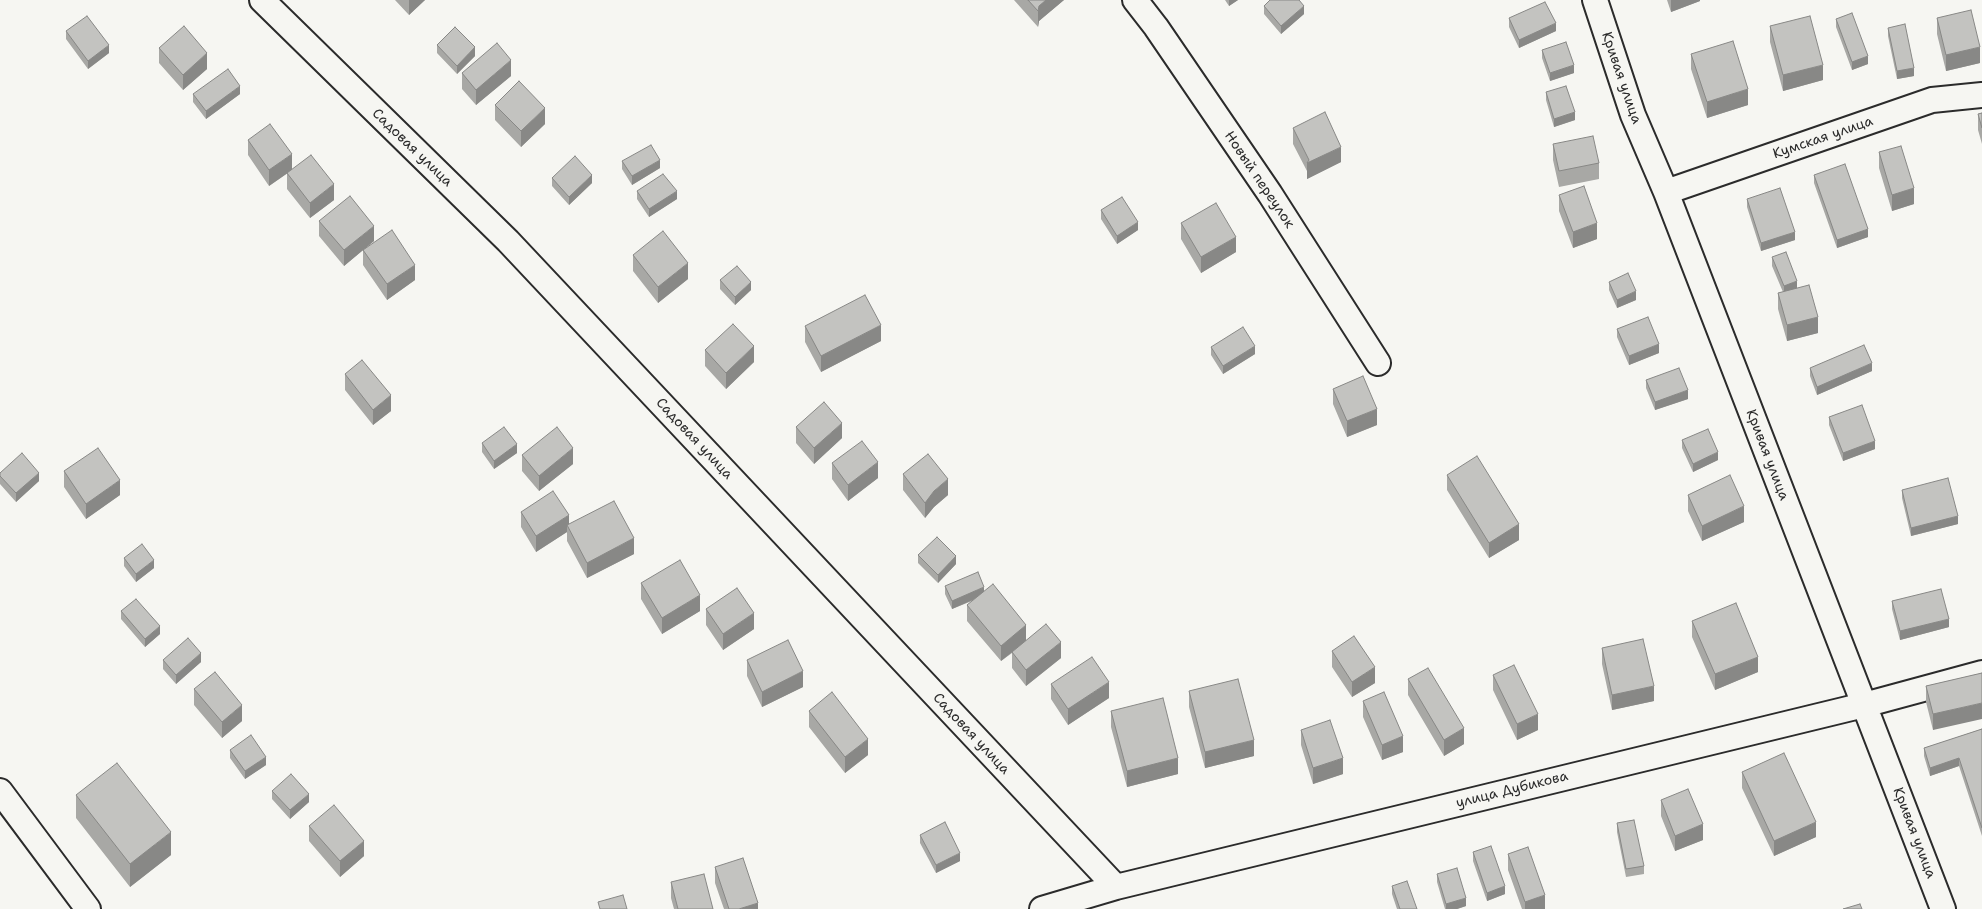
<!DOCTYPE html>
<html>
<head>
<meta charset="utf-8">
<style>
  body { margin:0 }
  canvas { display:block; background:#f6f6f2 }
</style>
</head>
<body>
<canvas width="1982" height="909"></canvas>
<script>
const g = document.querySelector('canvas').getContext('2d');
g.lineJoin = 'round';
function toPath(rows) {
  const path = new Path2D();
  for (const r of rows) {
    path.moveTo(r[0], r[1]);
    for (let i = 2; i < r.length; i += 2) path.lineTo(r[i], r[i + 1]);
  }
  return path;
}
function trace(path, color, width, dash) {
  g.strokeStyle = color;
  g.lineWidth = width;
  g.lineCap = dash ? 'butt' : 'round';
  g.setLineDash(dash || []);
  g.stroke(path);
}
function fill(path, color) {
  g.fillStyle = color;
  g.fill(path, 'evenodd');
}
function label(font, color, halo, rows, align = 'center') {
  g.font = font + ' "Shantell Sans",sans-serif';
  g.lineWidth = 4;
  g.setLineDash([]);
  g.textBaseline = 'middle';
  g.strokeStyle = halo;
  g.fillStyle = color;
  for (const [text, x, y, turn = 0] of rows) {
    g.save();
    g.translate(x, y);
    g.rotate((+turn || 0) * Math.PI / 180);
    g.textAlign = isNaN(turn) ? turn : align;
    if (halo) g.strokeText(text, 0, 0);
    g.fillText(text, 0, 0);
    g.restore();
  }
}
const minor = toPath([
  [262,0,508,241,1116,887],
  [1135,0,1156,27,1270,194,1378,363],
  [1595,0,1633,115,1666,192,1943,909],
  [1666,192,1932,100,1982,95],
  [0,791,88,909],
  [1042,909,1116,887,1864,705,1982,673]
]);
trace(minor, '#2b2b2b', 28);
trace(minor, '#f6f6f2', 24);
fill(toPath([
  [395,0,425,0,409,15],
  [1014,0,1064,0,1039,21,1038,27],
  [1225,0,1238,0,1229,6],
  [1667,0,1700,0,1700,1,1671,12],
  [1264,6,1304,14,1281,34,1264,14],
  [1509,18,1556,31,1519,48,1509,27],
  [1937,18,1980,63,1946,71,1937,34],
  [1836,19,1868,64,1852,70,1836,27],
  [1770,26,1823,80,1783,91,1770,42],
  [1888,28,1914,76,1897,79,1888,36],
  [66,31,109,53,88,69,66,39],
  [437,45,475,56,457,74,437,53],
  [159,48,207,69,183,90,159,63],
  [1542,50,1574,73,1550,81,1542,58],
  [1691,54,1748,105,1707,118,1691,69],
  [462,73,511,76,476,105,462,89],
  [1546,92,1575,120,1554,127,1546,100],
  [193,94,240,94,206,119,193,102],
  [495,105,545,124,521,147,495,120],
  [1982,113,1982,144,1978,130,1978,114],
  [1293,128,1341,162,1307,179,1307,171,1293,144],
  [248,140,292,170,269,186,248,155],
  [1553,144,1599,163,1599,179,1559,187,1553,160],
  [1879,152,1914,204,1892,211,1879,168],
  [622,161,660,168,632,185,622,169],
  [287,173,334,200,310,218,287,189],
  [1814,175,1868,237,1837,248,1814,183],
  [552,178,592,183,569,205,552,186],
  [637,191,677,199,649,217,637,199],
  [1559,195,1597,239,1573,248,1559,211],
  [1747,199,1795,240,1761,251,1747,207],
  [1101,210,1138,230,1117,244,1101,219],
  [319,221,374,241,367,247,415,280,387,300,363,265,363,250,344,266,319,236],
  [1181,223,1236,252,1201,273,1181,239],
  [633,255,688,279,658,303,633,271],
  [1772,257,1797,288,1818,333,1787,341,1778,309,1778,293,1783,292,1772,266],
  [720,280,751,290,735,305,720,289],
  [1609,282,1636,300,1617,308,1609,290],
  [805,326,881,341,821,372,805,342],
  [1617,329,1659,353,1629,365,1617,337],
  [1211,347,1255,354,1223,374,1211,355],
  [705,350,754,362,726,389,705,366],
  [1810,368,1872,371,1817,395,1810,376],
  [345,374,391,411,373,425,345,390],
  [1646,380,1688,399,1655,410,1646,388],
  [1333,389,1377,425,1347,437,1333,404],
  [1829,417,1875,449,1843,461,1829,425],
  [796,427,842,438,814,464,796,443],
  [1682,440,1718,460,1693,472,1682,448],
  [482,443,517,453,494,469,482,452],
  [522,455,573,464,539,491,522,471],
  [832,463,878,478,848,501,832,479],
  [64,471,120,495,86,519,64,487],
  [0,473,39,481,16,502,0,484],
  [903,474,948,495,934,507,925,518,903,490],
  [1447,475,1519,540,1489,558,1447,490],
  [1902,490,1958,524,1911,536,1902,498],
  [1688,495,1744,522,1702,541,1688,511],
  [521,512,569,525,634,554,587,578,567,541,567,532,536,552,521,527],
  [918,555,956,564,938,583,918,563],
  [124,558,154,568,136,582,124,566],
  [641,583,700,611,662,634,641,599],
  [945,586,984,591,1026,640,1061,658,1026,686,1012,668,1012,653,1001,661,967,621,967,605,972,601,952,609,945,594],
  [1892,601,1949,627,1900,640,1892,609],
  [706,609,754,629,723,650,706,625],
  [121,611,160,634,145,647,121,619],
  [1692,621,1758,672,1715,690,1692,637],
  [1602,648,1654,701,1612,710,1602,664],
  [1332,651,1375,683,1352,697,1332,667],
  [163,660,201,662,176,684,163,669],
  [747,660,803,687,762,707,747,676],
  [1982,673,1933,730,1926,702,1926,686],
  [1493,675,1538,730,1517,740,1493,690],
  [1408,679,1464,744,1444,756,1408,695],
  [1051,684,1109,698,1068,725,1051,699],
  [194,689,242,721,222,738,194,705],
  [1189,691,1254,756,1205,768,1189,707],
  [1363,701,1403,752,1382,760,1363,717],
  [809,711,868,755,845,773,809,727],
  [1111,711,1178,774,1127,787,1111,727],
  [1982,729,1982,836,1959,766,1930,776,1924,756,1924,748],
  [1301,730,1343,774,1313,784,1301,745],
  [230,750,266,765,245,779,230,758],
  [1742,772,1816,837,1774,856,1742,788],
  [272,791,309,802,290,819,272,799],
  [76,795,171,855,130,887,76,818],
  [1661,800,1703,840,1675,851,1661,816],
  [1617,823,1644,866,1644,874,1626,877,1617,832],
  [309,826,364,856,340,877,309,841],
  [920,835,960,861,936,873,920,843],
  [1473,852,1505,894,1487,901,1473,861],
  [1508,854,1545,909,1522,909,1508,870],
  [715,867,758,909,724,909,715,883],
  [1437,874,1466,906,1457,909,1445,909,1437,882],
  [671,882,713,909,674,909,671,898],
  [1392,886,1417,909,1397,909,1392,894]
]), '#a8a8a5');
fill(toPath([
  [409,0,425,0,409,15],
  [1046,0,1064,0,1039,21,1038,27,1038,11,1039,6],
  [1229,0,1238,0,1229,6],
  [1671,0,1700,0,1700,1,1671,12],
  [1304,6,1304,14,1281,34,1281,26],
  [1556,23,1556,31,1519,48,1519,40],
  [109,45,109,53,88,69,88,61],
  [475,47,475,56,457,74,457,66],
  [1980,47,1980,63,1946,71,1946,55],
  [207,53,207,69,183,90,183,75],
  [1868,56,1868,64,1852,70,1852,62],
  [511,60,511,76,476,105,476,90],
  [1574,65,1574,73,1550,81,1550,73],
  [1823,65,1823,80,1783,91,1783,75],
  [1914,68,1914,76,1897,79,1897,71],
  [240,86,240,94,206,119,206,111],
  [1748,89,1748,105,1707,118,1707,102],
  [545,108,545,124,521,147,521,131],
  [1575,112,1575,120,1554,127,1554,119],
  [1341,147,1341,162,1307,179,1307,163],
  [292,154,292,170,269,186,269,170],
  [660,160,660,168,632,185,632,176],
  [592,175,592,183,569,205,569,197],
  [334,184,334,200,310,218,310,203],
  [1914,188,1914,204,1892,211,1892,195],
  [677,191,677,199,649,217,649,209],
  [1138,222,1138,230,1117,244,1117,236],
  [1597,223,1597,239,1573,248,1573,232],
  [374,226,374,241,344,266,344,250],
  [1868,229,1868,237,1837,248,1837,240],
  [1795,232,1795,240,1761,251,1761,243],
  [1236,237,1236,252,1201,273,1201,257],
  [688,263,688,279,658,303,658,287],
  [415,265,415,280,387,300,387,284],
  [1797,281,1797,289,1784,295,1784,286],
  [751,282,751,290,735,305,735,297],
  [1636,291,1636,300,1617,308,1617,300],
  [1818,317,1818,333,1787,341,1787,325],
  [881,325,881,341,821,372,821,356],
  [1659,344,1659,353,1629,365,1629,356],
  [754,346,754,362,726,389,726,373],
  [1255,346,1255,354,1223,374,1223,366],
  [1872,363,1872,371,1817,395,1817,387],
  [1688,390,1688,399,1655,410,1655,402],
  [391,395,391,411,373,425,373,410],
  [1377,409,1377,425,1347,437,1347,421],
  [842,423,842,438,814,464,814,448],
  [1875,441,1875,449,1843,461,1843,453],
  [517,444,517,453,494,469,494,461],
  [573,448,573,464,539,491,539,476],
  [1718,452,1718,460,1693,472,1693,464],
  [878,462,878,478,848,501,848,485],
  [39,473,39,481,16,502,16,493],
  [948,479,948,495,934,507,925,518,925,503,934,491],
  [120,480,120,495,86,519,86,504],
  [1744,506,1744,522,1702,541,1702,526],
  [569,515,569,528,567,525,567,532,536,552,536,536],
  [1958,516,1958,524,1911,536,1911,528],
  [1519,524,1519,540,1489,558,1489,543],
  [634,538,634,554,587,578,587,563],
  [956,556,956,564,938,583,938,575],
  [154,560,154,568,136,582,136,574],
  [984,587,984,595,952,609,952,601],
  [700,595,700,611,662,634,662,618],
  [754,613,754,629,723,650,723,634],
  [1949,619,1949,627,1900,640,1900,631],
  [1026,625,1026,641,1001,661,1001,646],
  [160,626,160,634,145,647,145,639],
  [1061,642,1061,658,1026,686,1026,670],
  [201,653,201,662,176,684,176,675],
  [1758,657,1758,672,1715,690,1715,674],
  [1375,667,1375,683,1352,697,1352,682],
  [803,671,803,687,762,707,762,692],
  [1109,682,1109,698,1068,725,1068,709],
  [1654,686,1654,701,1612,710,1612,695],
  [1982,703,1982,719,1933,730,1933,714],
  [242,705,242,721,222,738,222,722],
  [1538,714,1538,730,1517,740,1517,724],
  [1464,728,1464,744,1444,756,1444,740],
  [1403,736,1403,752,1382,760,1382,745],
  [868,739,868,755,845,773,845,757],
  [1254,740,1254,756,1205,768,1205,752],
  [266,757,266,765,245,779,245,771],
  [1178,758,1178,774,1127,787,1127,771],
  [1343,758,1343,774,1313,784,1313,768],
  [1959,758,1959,766,1930,776,1930,768],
  [309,794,309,802,290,819,290,810],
  [1816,822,1816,837,1774,856,1774,841],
  [1703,824,1703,840,1675,851,1675,836],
  [171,832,171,855,130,887,130,864],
  [364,841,364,856,340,877,340,861],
  [960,853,960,861,936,873,936,865],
  [1505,886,1505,894,1487,901,1487,893],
  [1545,895,1545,909,1525,909,1525,902],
  [1466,898,1466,906,1457,909,1446,909,1446,904],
  [758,903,758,909,739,909]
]), '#888886');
const building = toPath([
  [1028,0,1046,0,1039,6,1038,11,1028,0],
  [1270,0,1299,0,1304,6,1281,26,1264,6,1270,0],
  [1545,2,1556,23,1519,40,1509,18,1545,2],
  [1971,10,1980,47,1946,55,1937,18,1971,10],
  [1852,13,1868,56,1852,62,1836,19,1852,13],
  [87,16,109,45,88,61,66,31,87,16],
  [1810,16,1823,65,1783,75,1770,26,1810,16],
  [1905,24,1914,68,1897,71,1888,28,1905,24],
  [184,26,207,53,183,75,159,48,184,26],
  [455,27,475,47,457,66,437,45,455,27],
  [1733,41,1748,89,1707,102,1691,54,1733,41],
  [1566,42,1574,65,1550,73,1542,50,1566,42],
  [497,43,511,60,476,90,462,73,497,43],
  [228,69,240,86,206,111,193,94,228,69],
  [519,81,545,108,521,131,495,105,519,81],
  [1566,86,1575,112,1554,119,1546,92,1566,86],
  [1325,112,1341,147,1307,163,1309,160,1293,128,1325,112],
  [1982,113,1982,128,1978,114,1982,113],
  [270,124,292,154,269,170,248,140,270,124],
  [1593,136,1599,163,1559,171,1553,144,1593,136],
  [651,145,660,160,632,176,622,161,651,145],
  [1901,146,1914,188,1892,195,1879,152,1901,146],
  [311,155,334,184,310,203,287,173,311,155],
  [575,156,592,175,569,197,552,178,575,156],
  [1845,164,1868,229,1837,240,1814,175,1845,164],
  [663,174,677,191,649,209,637,191,663,174],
  [1584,186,1597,223,1573,232,1559,195,1584,186],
  [1780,188,1795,232,1761,243,1747,199,1780,188],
  [350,196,374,226,344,250,319,221,350,196],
  [1122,197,1138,222,1117,236,1101,210,1122,197],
  [1216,203,1236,237,1201,257,1181,223,1216,203],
  [392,230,415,265,387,284,363,250,392,230],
  [663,231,688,263,658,287,633,255,663,231],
  [1786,252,1797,281,1784,286,1772,257,1786,252],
  [737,266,751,282,735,297,720,280,737,266],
  [1628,273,1636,291,1617,300,1609,282,1628,273],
  [1809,285,1818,317,1787,325,1778,293,1809,285],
  [865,295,881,325,821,356,805,326,865,295],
  [1648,317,1659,344,1629,356,1617,329,1648,317],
  [733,324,754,346,726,373,705,350,733,324],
  [1243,327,1255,346,1223,366,1211,347,1243,327],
  [1864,345,1872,363,1817,387,1810,368,1864,345],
  [362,360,391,395,373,410,345,374,362,360],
  [1679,368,1688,390,1655,402,1646,380,1679,368],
  [1363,376,1377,409,1347,421,1333,389,1363,376],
  [824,402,842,423,814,448,796,427,824,402],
  [1862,405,1875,441,1843,453,1829,417,1862,405],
  [504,427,517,444,494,461,482,443,504,427],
  [557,427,573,448,539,476,522,455,557,427],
  [1708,429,1718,452,1693,464,1682,440,1708,429],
  [862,441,878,462,848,485,832,463,862,441],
  [98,448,120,480,86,504,64,471,98,448],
  [22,453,39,473,16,493,0,476,0,473,22,453],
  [928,454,948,479,934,491,925,503,903,474,928,454],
  [1477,456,1519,524,1489,543,1447,475,1477,456],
  [1730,475,1744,506,1702,526,1688,495,1730,475],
  [1948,478,1958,516,1911,528,1902,490,1948,478],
  [553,491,569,515,536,536,521,512,553,491],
  [614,501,634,538,587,563,567,525,614,501],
  [937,537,956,556,938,575,918,555,937,537],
  [142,544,154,560,136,574,124,558,142,544],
  [680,560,700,595,662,618,641,583,680,560],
  [978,572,984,587,952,601,945,586,978,572],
  [993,584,1026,625,1001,646,967,605,993,584],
  [737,588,754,613,723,634,706,609,737,588],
  [1941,589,1949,619,1900,631,1892,601,1941,589],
  [136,599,160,626,145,639,121,611,136,599],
  [1736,603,1758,657,1715,674,1692,621,1736,603],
  [1046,624,1061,642,1026,670,1012,652,1046,624],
  [1354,636,1375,667,1352,682,1332,651,1354,636],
  [188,638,201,653,176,675,163,660,188,638],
  [1643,639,1654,686,1612,695,1602,648,1643,639],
  [788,640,803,671,762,692,747,660,788,640],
  [1092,657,1109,682,1068,709,1051,684,1092,657],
  [1514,665,1538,714,1517,724,1493,675,1514,665],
  [1428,668,1464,728,1444,740,1408,679,1428,668],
  [215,672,242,705,222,722,194,689,215,672],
  [1982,673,1982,703,1933,714,1926,686,1982,673],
  [1238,679,1254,740,1205,752,1189,691,1238,679],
  [832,692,868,739,845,757,809,711,832,692],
  [1384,692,1403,736,1382,745,1363,701,1384,692],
  [1163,698,1178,758,1127,771,1111,711,1163,698],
  [1330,720,1343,758,1313,768,1301,730,1330,720],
  [1982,729,1982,828,1959,758,1930,768,1924,748,1982,729],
  [251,735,266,757,245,771,230,750,251,735],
  [1784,753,1816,822,1774,841,1742,772,1784,753],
  [117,763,171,832,130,864,76,795,117,763],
  [291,774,309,794,290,810,272,791,291,774],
  [1688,789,1703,824,1675,836,1661,800,1688,789],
  [334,805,364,841,340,861,309,826,334,805],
  [1634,820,1644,866,1626,869,1617,823,1634,820],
  [945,822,960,853,936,865,920,835,945,822],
  [1491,846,1505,886,1487,893,1473,852,1491,846],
  [1528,847,1545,895,1525,902,1508,854,1528,847],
  [743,858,758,903,739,909,729,909,715,867,743,858],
  [1457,868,1466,898,1446,904,1437,874,1457,868],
  [704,874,713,909,678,909,671,882,704,874],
  [1407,881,1417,909,1400,909,1392,886,1407,881],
  [623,895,627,909,600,909,598,902,623,895],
  [1860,904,1862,909,1843,909,1860,904]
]);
fill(building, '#c3c3c0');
trace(building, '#888886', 1);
label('14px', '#2b2b2b', '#f6f6f2', [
  ["Кривая улица",1621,78,71],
  ["Кумская улица",1823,138,-19],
  ["Садовая улица",412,148,44],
  ["Новый переулок",1259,180,56],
  ["Садовая улица",694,439,47],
  ["Кривая улица",1767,455,69],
  ["Садовая улица",971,734,47],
  ["улица Дубикова",1512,790,-14],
  ["Кривая улица",1914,833,69]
]);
</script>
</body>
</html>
